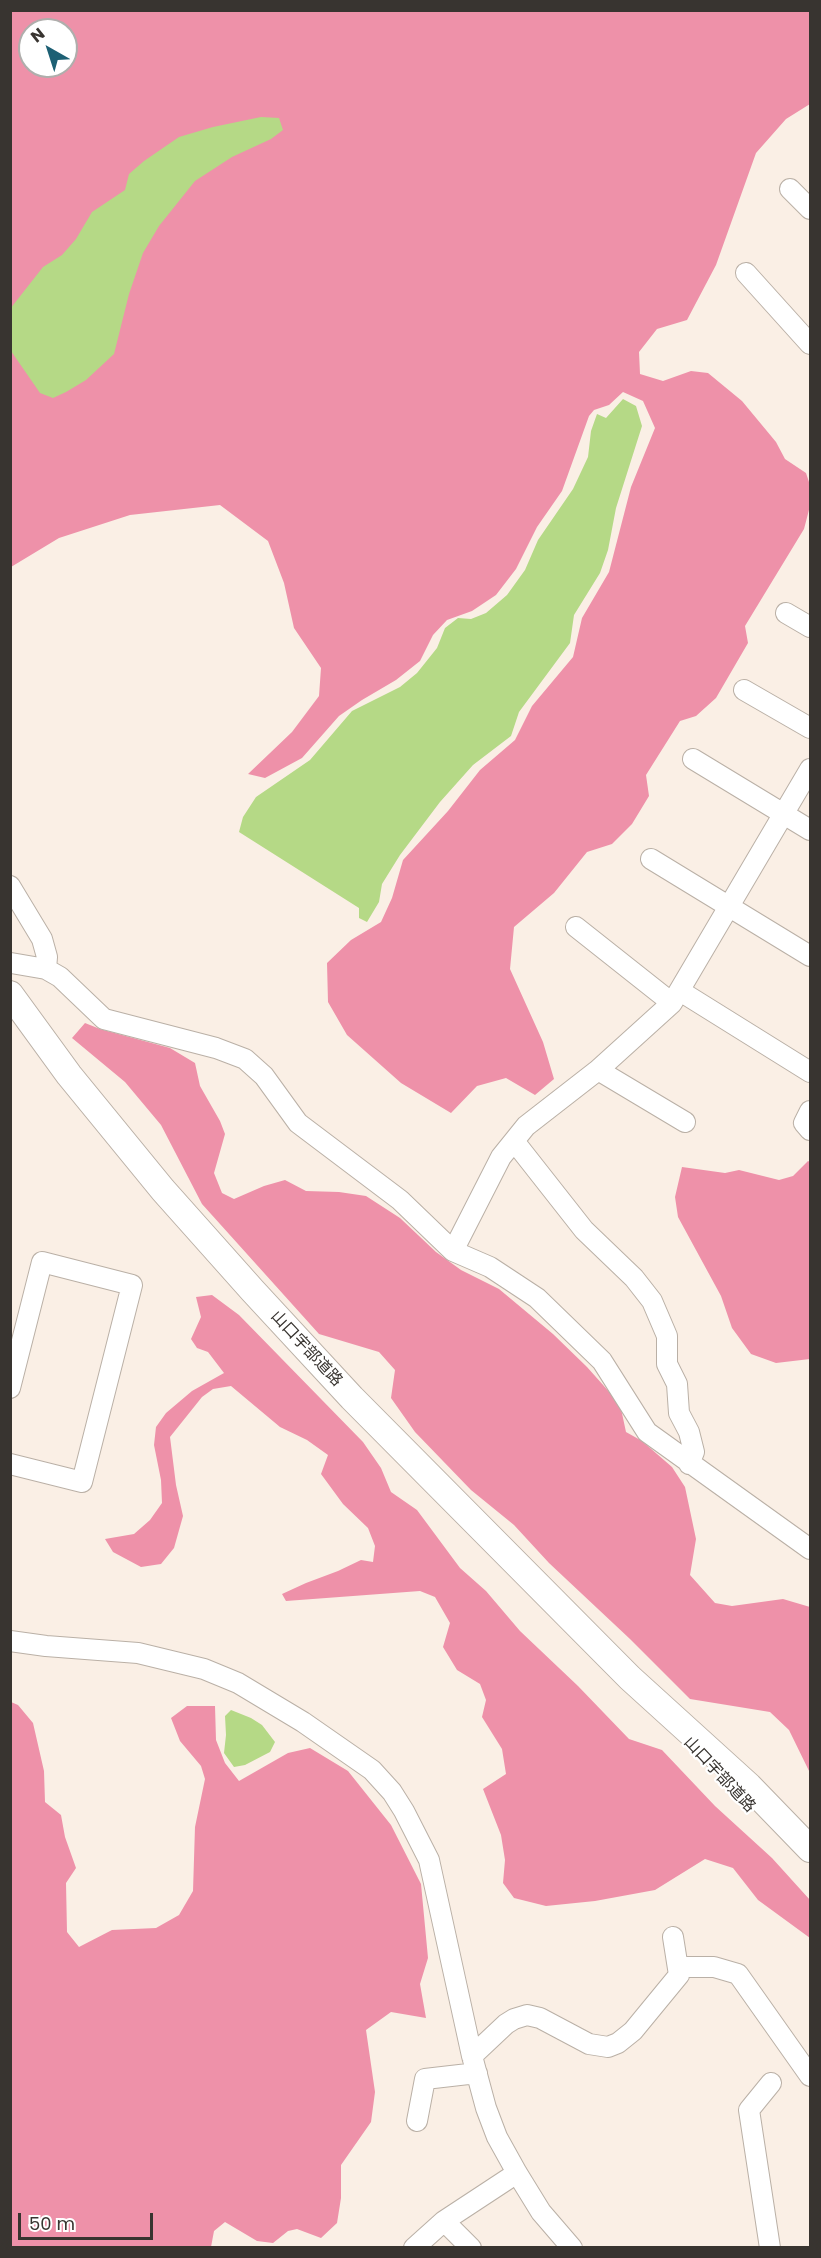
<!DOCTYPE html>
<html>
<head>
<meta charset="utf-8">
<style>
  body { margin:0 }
  #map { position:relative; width:821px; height:2258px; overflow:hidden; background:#faefe5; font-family:Poppins,sans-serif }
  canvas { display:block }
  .frame { position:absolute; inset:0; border:12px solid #383430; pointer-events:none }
  .north { position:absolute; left:18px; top:18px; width:60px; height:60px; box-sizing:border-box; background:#fff; border:2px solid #afaeac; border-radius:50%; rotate:321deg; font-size:16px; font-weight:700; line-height:24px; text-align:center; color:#383430 }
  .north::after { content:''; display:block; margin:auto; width:21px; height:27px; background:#1d6074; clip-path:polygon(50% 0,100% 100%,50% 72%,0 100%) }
  .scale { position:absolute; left:18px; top:2213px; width:135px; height:27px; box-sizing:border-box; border:3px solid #383430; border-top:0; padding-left:8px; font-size:18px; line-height:21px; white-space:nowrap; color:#383430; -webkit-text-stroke:4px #fff; paint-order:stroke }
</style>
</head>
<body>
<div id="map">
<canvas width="821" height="2258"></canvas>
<div class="frame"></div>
<div class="north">N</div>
<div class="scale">50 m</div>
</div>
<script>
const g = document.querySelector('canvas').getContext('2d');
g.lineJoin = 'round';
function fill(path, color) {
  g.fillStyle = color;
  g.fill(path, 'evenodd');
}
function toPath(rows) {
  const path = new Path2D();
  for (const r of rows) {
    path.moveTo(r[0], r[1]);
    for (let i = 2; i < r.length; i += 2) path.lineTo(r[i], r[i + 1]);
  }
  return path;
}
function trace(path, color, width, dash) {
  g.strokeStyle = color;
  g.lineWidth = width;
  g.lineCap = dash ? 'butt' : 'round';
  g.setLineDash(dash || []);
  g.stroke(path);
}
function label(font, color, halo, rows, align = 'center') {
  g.font = font + ' Poppins,"Noto Sans JP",sans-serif';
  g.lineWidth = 4.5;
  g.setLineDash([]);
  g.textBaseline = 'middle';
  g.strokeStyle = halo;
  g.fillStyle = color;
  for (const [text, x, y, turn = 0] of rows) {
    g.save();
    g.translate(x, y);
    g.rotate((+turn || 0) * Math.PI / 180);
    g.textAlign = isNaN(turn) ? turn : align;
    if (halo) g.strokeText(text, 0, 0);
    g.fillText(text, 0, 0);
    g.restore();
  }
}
fill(toPath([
  [11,11,810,11,810,104,786,119,756,153,716,265,687,320,657,329,639,352,640,374,663,381,691,371,708,373,742,401,776,442,785,459,806,473,810,485,810,506,804,529,745,626,748,643,716,698,696,716,680,721,646,775,649,796,632,824,612,844,587,852,554,893,514,927,510,969,543,1042,554,1079,535,1095,506,1078,477,1086,451,1113,401,1083,347,1035,328,1002,327,963,351,940,381,922,392,898,403,860,448,811,480,770,515,740,532,706,573,657,582,618,609,572,631,487,655,428,643,401,623,392,609,405,594,410,589,416,562,491,537,527,516,569,496,595,472,611,447,620,433,635,420,661,396,680,362,700,339,716,302,758,265,778,248,774,292,732,319,696,321,668,294,628,284,583,268,541,220,505,130,515,59,538,11,567],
  [30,30,66,30,66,66,30,66],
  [85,1023,100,1029,170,1048,195,1063,200,1086,220,1121,225,1134,214,1173,222,1193,234,1199,264,1186,285,1180,306,1191,339,1192,366,1196,400,1218,436,1252,461,1270,499,1289,553,1334,587,1367,620,1404,626,1432,642,1441,672,1467,685,1487,696,1539,690,1575,715,1603,732,1606,783,1599,810,1607,810,1773,789,1730,770,1712,690,1699,630,1639,549,1563,514,1525,471,1490,415,1432,391,1398,395,1370,379,1352,319,1334,202,1204,161,1125,125,1082,72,1038],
  [808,1161,810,1162,810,1359,776,1363,751,1354,732,1328,721,1296,678,1217,675,1197,682,1167,725,1173,739,1170,779,1180,793,1176],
  [212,1295,239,1315,363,1442,381,1468,391,1492,417,1510,460,1568,486,1591,520,1631,578,1686,629,1739,662,1750,715,1806,772,1858,810,1900,810,1938,758,1900,733,1868,705,1859,655,1890,595,1901,546,1906,514,1898,503,1883,505,1860,501,1835,483,1789,506,1774,502,1749,482,1717,486,1700,480,1684,457,1670,443,1647,450,1623,435,1597,420,1591,286,1601,282,1594,306,1583,338,1571,361,1560,373,1562,375,1546,368,1528,343,1504,321,1474,328,1455,307,1440,280,1427,231,1386,213,1389,202,1397,170,1437,176,1485,183,1516,174,1548,161,1564,141,1567,113,1552,105,1539,134,1534,150,1520,162,1503,161,1480,154,1445,156,1427,166,1413,192,1391,224,1373,208,1352,197,1348,191,1339,201,1317,196,1297],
  [11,1702,18,1705,33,1723,44,1771,45,1802,61,1815,65,1837,76,1868,66,1883,67,1932,79,1947,112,1930,156,1928,179,1915,193,1891,195,1827,205,1779,201,1766,180,1741,171,1718,187,1706,215,1706,216,1740,225,1763,239,1781,288,1753,310,1748,348,1771,391,1825,421,1884,428,1958,420,1984,426,2018,391,2012,366,2030,375,2092,371,2122,341,2165,341,2198,337,2223,321,2238,297,2229,288,2231,273,2243,257,2241,225,2222,214,2231,211,2247,11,2247]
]), '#ee91a9');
fill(toPath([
  [261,117,279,118,283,130,271,139,232,157,195,181,159,226,143,253,129,294,114,354,86,380,66,392,53,398,40,393,11,351,10,309,43,267,62,255,76,239,92,212,125,190,129,174,144,161,179,137,213,127],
  [623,399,636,406,642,426,616,508,608,550,600,573,574,615,570,643,519,712,511,736,473,765,440,802,400,855,382,884,379,902,367,922,359,918,359,908,239,832,243,817,256,797,310,760,352,711,400,687,417,673,437,648,445,628,458,618,471,619,486,613,507,595,525,570,538,540,573,489,588,457,591,431,597,414,606,418],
  [231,1710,251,1718,262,1725,275,1742,270,1752,245,1765,234,1767,224,1753,226,1735,225,1716]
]), '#b5d986');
const minor = toPath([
  [790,189,810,209],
  [746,273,810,344],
  [786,613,810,627],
  [744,690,810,728],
  [693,759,810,830],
  [651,859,810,956],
  [10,886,42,939,47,957,46,969],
  [576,927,672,1003],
  [11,963,46,969,60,977,104,1019,216,1048,245,1059,264,1076,298,1123,400,1200,453,1251,490,1267,537,1298,602,1361,647,1432,810,1549],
  [680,991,810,1072],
  [598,1070,685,1122],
  [810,1111,804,1123,810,1130],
  [514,1141,584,1230,634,1278,652,1301,667,1336,667,1364,677,1384,679,1413,689,1432,694,1452,689,1464],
  [453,1251,501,1157,526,1126,598,1070,672,1003,810,769],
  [10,1388,42,1262,132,1285,82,1482,10,1464],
  [10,1641,46,1646,138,1653,204,1669,238,1683,303,1722,372,1770,392,1792,404,1811,429,1860,472,2056,486,2108,497,2137,517,2173,541,2212,572,2248],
  [678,1967,714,1967,738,1974,810,2076],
  [472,2056,506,2024,514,2019,527,2015,540,2018,589,2044,608,2047,618,2043,633,2031,679,1975,673,1937],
  [417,2121,425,2079,477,2073],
  [444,2221,471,2248],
  [414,2248,444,2221,517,2173],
  [770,2248,749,2110,771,2083]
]);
const major = toPath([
  [10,994,69,1075,163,1190,253,1291,352,1398,630,1678,749,1786,810,1849]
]);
trace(minor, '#bab0a6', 22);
trace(major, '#bab0a6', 28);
trace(minor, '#fff', 20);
trace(major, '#fff', 26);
label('16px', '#383430', '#fff', [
  ["山口宇部道路",306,1349,47],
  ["山口宇部道路",719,1775,47]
]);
</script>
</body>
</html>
